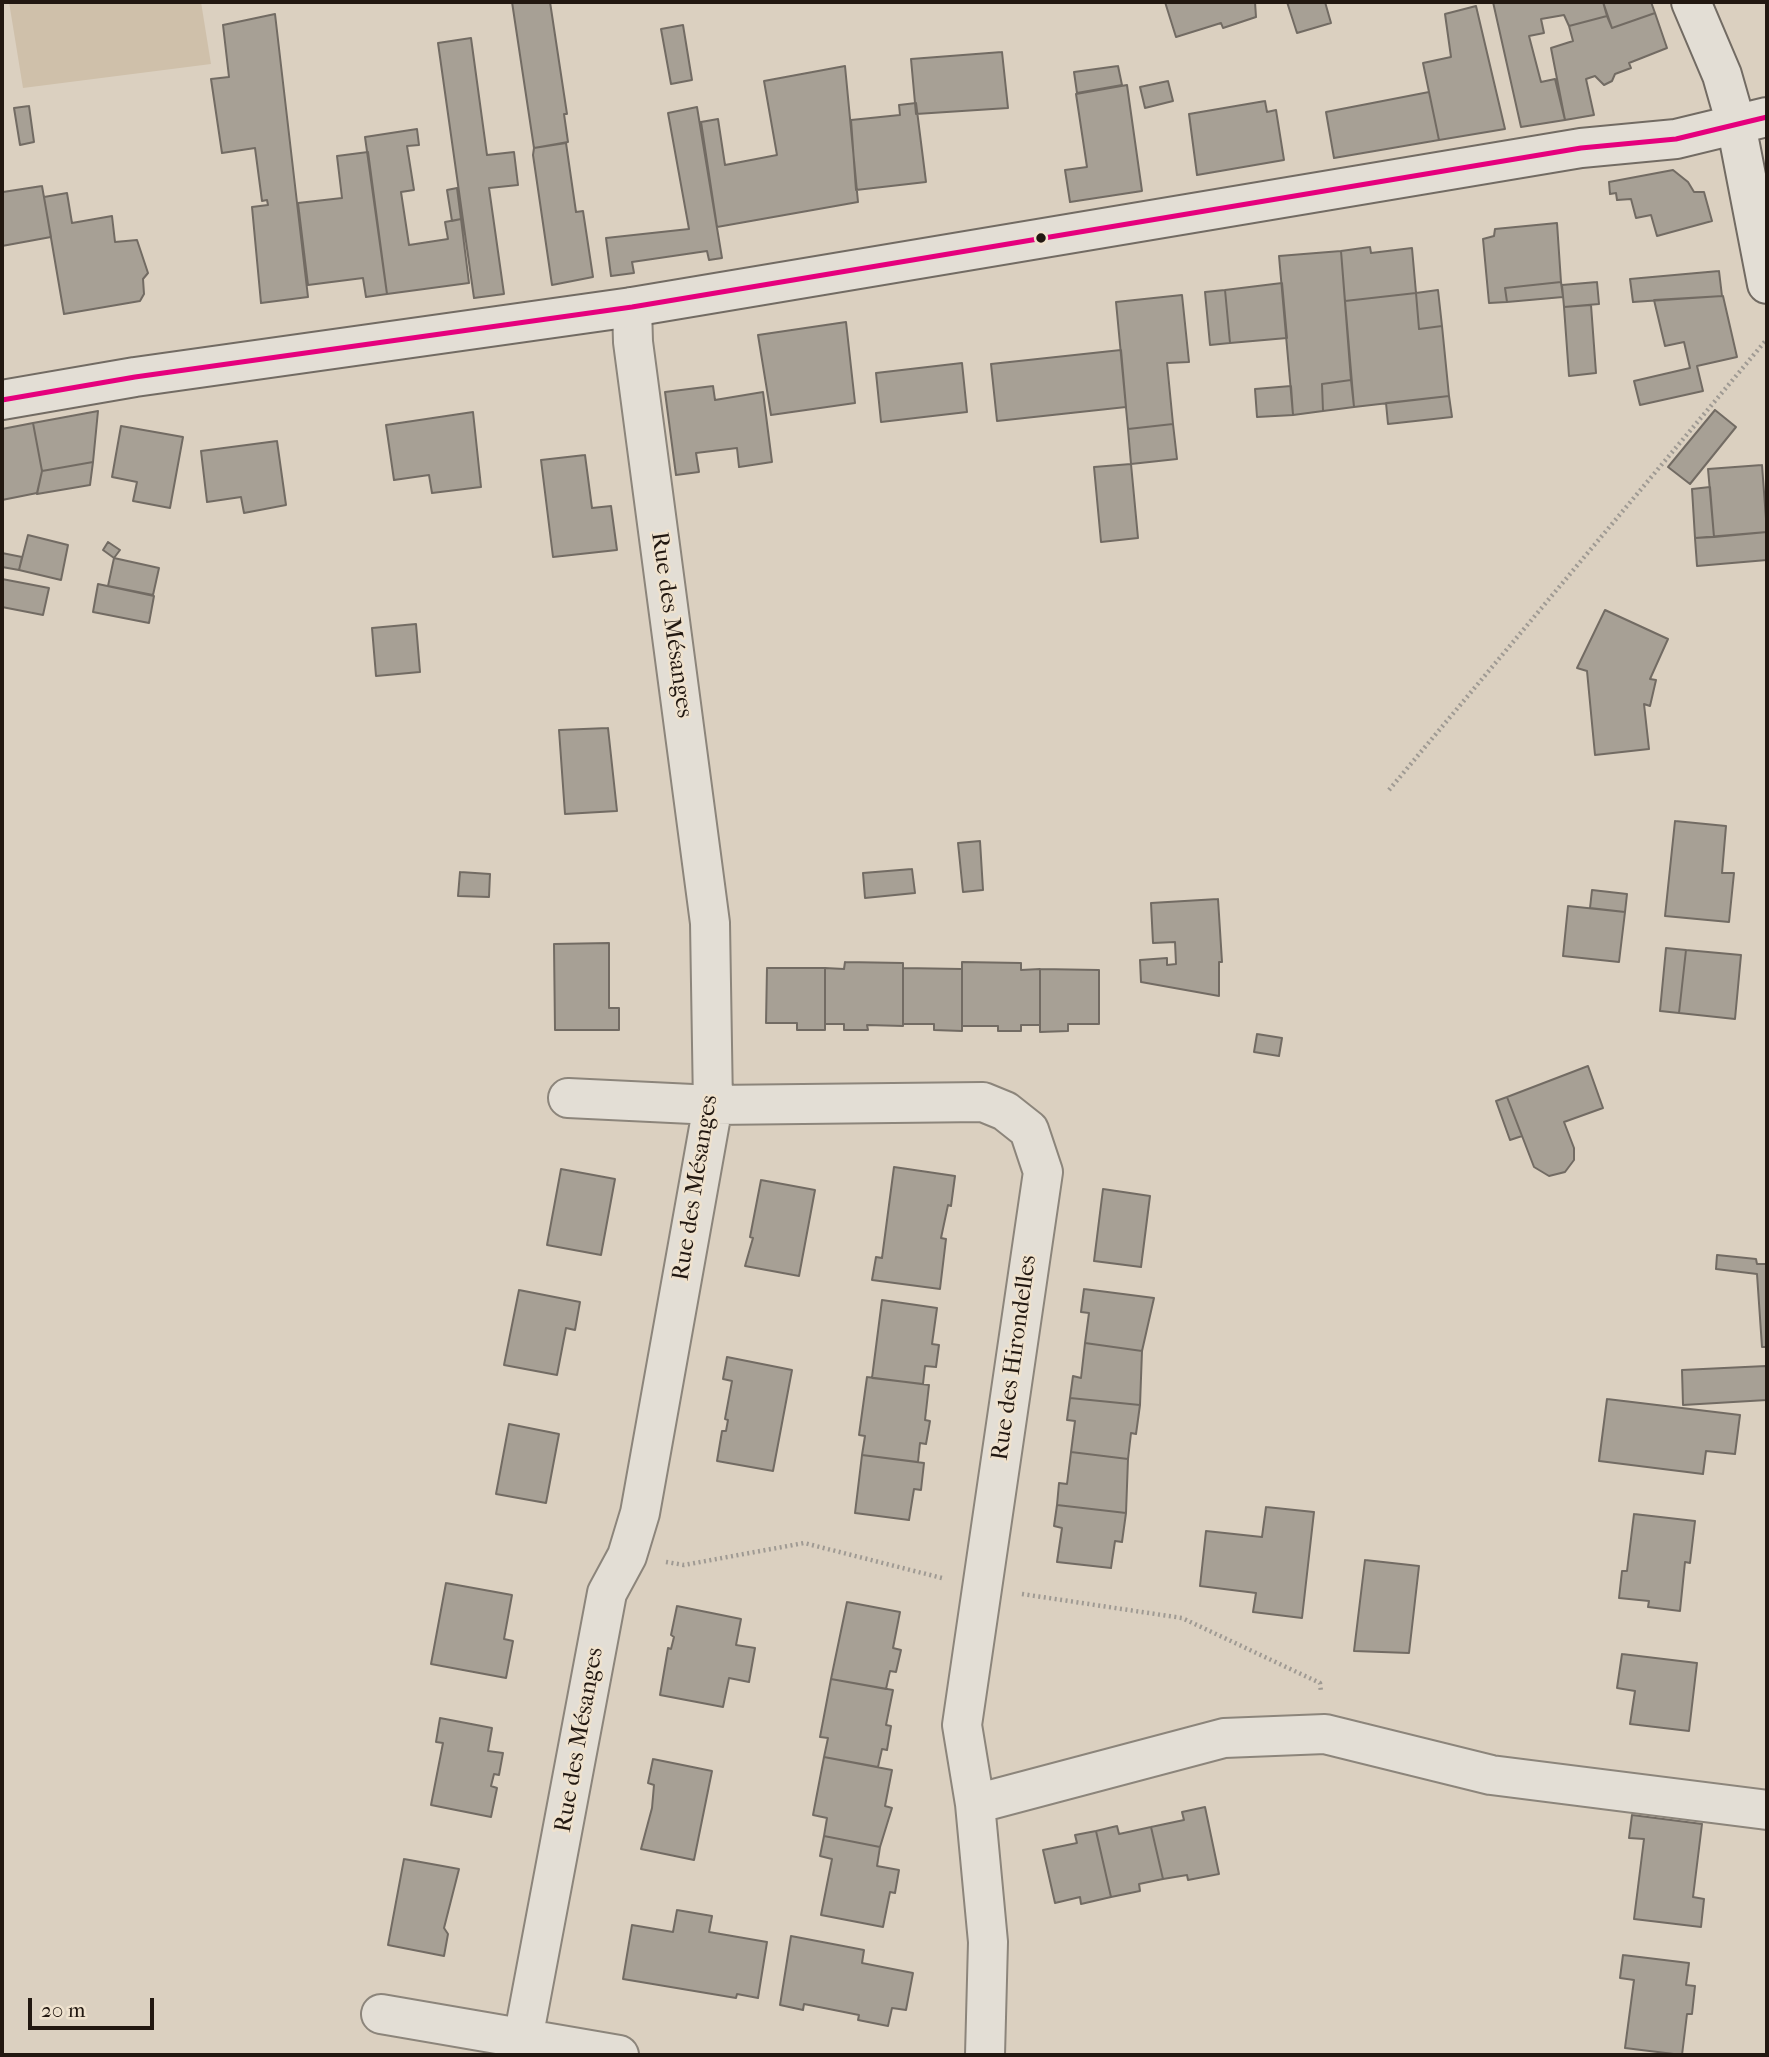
<!DOCTYPE html>
<html>
<head>
<meta charset="utf-8">
<style>
  body { margin:0 }
  #map { position:relative; width:1769px; height:2057px; overflow:hidden; background:#dbd0c0; font-family:"IM FELL French Canon",serif }
  canvas { display:block }
  .frame { position:absolute; inset:0; border:4px solid #221811; pointer-events:none }
  .scale { position:absolute; left:28px; top:1998px; width:126px; height:32px; box-sizing:border-box; border:4px solid #221811; border-top:0; padding-left:9px; font-size:21px; line-height:24px; white-space:nowrap; color:#221811; -webkit-text-stroke:5px #efe2ce; paint-order:stroke }
</style>
</head>
<body>
<div id="map">
<canvas width="1769" height="2057"></canvas>
<div class="frame"></div>
<div class="scale">20 m</div>
</div>
<script>
const g = document.querySelector('canvas').getContext('2d');
g.lineJoin = 'round';
function fill(path, color) {
  g.fillStyle = color;
  g.fill(path, 'evenodd');
}
function toPath(rows) {
  const path = new Path2D();
  for (const r of rows) {
    path.moveTo(r[0], r[1]);
    for (let i = 2; i < r.length; i += 2) path.lineTo(r[i], r[i + 1]);
  }
  return path;
}
function trace(path, color, width, dash) {
  g.strokeStyle = color;
  g.lineWidth = width;
  g.lineCap = dash ? 'butt' : 'round';
  g.setLineDash(dash || []);
  g.stroke(path);
}
function label(font, color, halo, rows, align = 'center') {
  g.font = font + ' "IM FELL French Canon",serif';
  g.lineWidth = 5;
  g.setLineDash([]);
  g.textBaseline = 'middle';
  g.strokeStyle = halo;
  g.fillStyle = color;
  for (const [text, x, y, turn = 0] of rows) {
    g.save();
    g.translate(x, y);
    g.rotate((+turn || 0) * Math.PI / 180);
    g.textAlign = isNaN(turn) ? turn : align;
    if (halo) g.strokeText(text, 0, 0);
    g.fillText(text, 0, 0);
    g.restore();
  }
}
fill(toPath([
  [9,2,201,2,211,64,23,88]
]), '#cfc0aa');
const building = toPath([
  [512,2,550,2,567,114,564,114,568,142,534,148,512,2],
  [1165,2,1255,2,1256,17,1223,28,1221,23,1176,37,1165,2],
  [1287,2,1325,2,1331,23,1297,33,1287,2],
  [1493,2,1603,2,1607,16,1569,26,1564,15,1541,19,1544,33,1529,36,1541,82,1555,79,1565,120,1521,127,1493,2],
  [1603,2,1651,2,1655,13,1612,28,1603,2],
  [1476,6,1505,129,1439,140,1423,63,1451,57,1445,14,1476,6],
  [1655,13,1667,48,1629,63,1631,68,1615,74,1612,81,1604,85,1595,76,1586,79,1594,115,1565,120,1551,48,1573,41,1569,26,1607,16,1612,28,1655,13],
  [275,14,308,297,261,303,252,207,268,205,267,200,262,201,255,148,222,153,211,79,229,77,223,25,275,14],
  [683,25,692,80,671,84,661,29,683,25],
  [471,38,487,155,514,152,518,185,489,188,504,294,474,298,438,43,471,38],
  [1002,52,1008,108,916,114,911,59,1002,52],
  [845,66,858,202,717,227,701,122,718,119,725,165,777,155,764,81,845,66],
  [1118,66,1122,85,1077,93,1074,72,1118,66],
  [1168,81,1173,101,1145,108,1140,87,1168,81],
  [1127,85,1142,191,1070,202,1065,170,1087,167,1076,94,1127,85],
  [1429,92,1439,140,1334,158,1326,112,1429,92],
  [1265,101,1267,112,1276,110,1284,160,1197,175,1189,114,1265,101],
  [916,103,926,182,856,190,851,120,900,115,899,105,916,103],
  [29,106,34,142,20,145,14,108,29,106],
  [697,107,722,258,709,260,707,251,632,262,634,273,611,276,606,238,689,229,668,113,697,107],
  [417,129,419,145,407,146,414,190,401,192,409,245,448,239,445,222,461,219,469,283,387,294,365,137,417,129],
  [566,143,576,212,583,211,593,277,552,285,533,155,534,148,566,143],
  [368,152,387,294,366,297,363,278,308,285,298,203,342,198,337,156,368,152],
  [1673,170,1688,182,1694,192,1704,192,1712,221,1657,236,1651,215,1636,218,1631,199,1617,200,1616,193,1610,194,1609,182,1673,170],
  [42,186,51,237,2,246,2,187,3,192,42,186],
  [457,188,461,219,452,221,447,190,457,188],
  [67,193,72,223,112,216,115,242,137,240,148,273,143,279,144,294,140,301,64,314,44,197,67,193],
  [1557,223,1561,282,1505,288,1507,302,1489,303,1483,239,1494,236,1495,229,1557,223],
  [1370,247,1371,253,1412,248,1416,293,1345,301,1341,251,1370,247],
  [1341,251,1351,380,1322,384,1323,411,1293,415,1279,256,1341,251],
  [1719,271,1722,296,1633,302,1630,279,1719,271],
  [1561,282,1563,297,1507,302,1505,288,1561,282],
  [1597,282,1599,304,1564,307,1562,285,1597,282],
  [1282,283,1287,338,1230,343,1225,290,1282,283],
  [1225,290,1230,343,1210,345,1205,292,1225,290],
  [1438,290,1442,326,1419,329,1416,293,1438,290],
  [1416,293,1419,329,1442,326,1449,396,1354,407,1345,301,1416,293],
  [1182,295,1189,362,1167,363,1173,424,1128,429,1116,302,1182,295],
  [1723,296,1737,357,1697,366,1703,391,1640,405,1634,381,1690,368,1684,342,1665,346,1654,300,1723,296],
  [1591,305,1596,373,1569,376,1564,307,1591,305],
  [846,322,855,403,771,415,758,335,846,322],
  [1121,350,1126,407,997,421,991,364,1121,350],
  [962,363,967,412,881,422,876,373,962,363],
  [1351,380,1354,407,1323,411,1322,384,1351,380],
  [713,386,715,400,763,392,772,462,739,467,737,448,696,453,699,472,676,475,665,392,713,386],
  [1291,386,1293,415,1257,417,1255,389,1291,386],
  [1449,396,1452,417,1388,424,1386,403,1449,396],
  [1715,410,1736,427,1690,484,1668,467,1715,410],
  [98,411,93,462,42,471,33,423,98,411],
  [473,412,481,487,432,493,429,475,394,480,386,425,473,412],
  [33,423,42,471,37,493,2,500,2,429,33,423],
  [1173,424,1177,459,1131,464,1128,429,1173,424],
  [121,426,183,437,170,508,133,501,137,482,112,477,121,426],
  [277,441,286,505,244,513,241,497,207,502,201,451,277,441],
  [585,455,592,508,611,506,617,550,553,557,541,460,585,455],
  [93,462,90,485,37,494,42,471,93,462],
  [1131,464,1138,538,1101,542,1094,467,1131,464],
  [1762,465,1767,532,1714,537,1708,469,1762,465],
  [1710,487,1714,537,1695,538,1692,489,1710,487],
  [1767,532,1767,560,1697,566,1695,538,1767,532],
  [28,535,68,545,61,580,19,570,28,535],
  [108,542,120,550,114,558,103,550,108,542],
  [2,553,22,557,19,570,2,567,2,553],
  [114,558,159,568,153,595,108,586,114,558],
  [2,579,49,588,43,615,2,607,2,579],
  [98,584,154,596,149,623,93,612,98,584],
  [1605,610,1668,639,1650,679,1656,680,1650,706,1644,704,1649,749,1595,755,1587,671,1577,668,1605,610],
  [416,624,420,672,376,676,372,628,416,624],
  [608,728,617,811,565,814,559,730,608,728],
  [1675,821,1726,826,1722,873,1734,873,1729,922,1665,916,1675,821],
  [980,841,983,890,963,892,958,843,980,841],
  [912,869,915,893,865,898,863,873,912,869],
  [460,872,490,874,489,897,458,896,460,872],
  [1592,890,1627,894,1625,912,1590,908,1592,890],
  [1218,899,1222,962,1219,962,1219,996,1141,982,1140,960,1167,958,1167,965,1176,964,1175,942,1153,943,1151,903,1218,899],
  [1568,906,1625,912,1619,962,1563,956,1568,906],
  [609,943,609,1008,619,1008,619,1030,555,1030,554,944,609,943],
  [1666,948,1686,950,1679,1013,1660,1011,1666,948],
  [1686,950,1741,955,1735,1019,1679,1013,1686,950],
  [845,962,903,963,903,1026,867,1025,868,1030,844,1030,844,1024,825,1024,825,968,844,969,845,962],
  [962,962,1021,963,1021,970,1040,969,1040,1025,1021,1025,1021,1031,998,1031,998,1026,962,1026,962,962],
  [767,968,825,968,825,1030,797,1030,797,1023,766,1023,767,968],
  [903,968,962,969,962,1031,934,1030,934,1024,903,1024,903,968],
  [1040,969,1099,970,1099,1024,1068,1024,1068,1031,1040,1032,1040,969],
  [1257,1034,1282,1038,1279,1056,1254,1052,1257,1034],
  [1588,1066,1603,1108,1564,1122,1574,1148,1574,1160,1565,1172,1549,1176,1534,1167,1507,1097,1588,1066],
  [1507,1097,1522,1136,1510,1140,1496,1101,1507,1097],
  [894,1167,955,1176,951,1206,948,1205,941,1238,946,1239,940,1289,872,1280,876,1257,882,1258,894,1167],
  [561,1169,615,1179,601,1255,547,1245,561,1169],
  [761,1180,815,1190,799,1276,745,1266,753,1238,750,1237,761,1180],
  [1103,1189,1150,1196,1141,1267,1094,1261,1103,1189],
  [1717,1255,1756,1259,1757,1264,1767,1264,1767,1347,1762,1347,1757,1274,1716,1269,1717,1255],
  [1084,1289,1154,1298,1142,1351,1085,1343,1089,1313,1081,1312,1084,1289],
  [519,1290,580,1302,575,1330,566,1328,557,1375,504,1365,519,1290],
  [882,1300,937,1308,932,1344,939,1345,936,1367,925,1366,923,1384,872,1378,882,1300],
  [1085,1343,1142,1351,1140,1405,1070,1398,1073,1376,1081,1378,1085,1343],
  [727,1357,792,1370,773,1471,717,1461,722,1431,726,1431,728,1420,725,1419,732,1381,723,1379,727,1357],
  [1766,1366,1767,1400,1683,1405,1682,1370,1766,1366],
  [867,1377,929,1385,925,1420,930,1421,926,1444,920,1443,918,1462,862,1455,865,1436,859,1435,867,1377],
  [1070,1398,1140,1405,1136,1434,1131,1433,1128,1459,1071,1452,1075,1421,1067,1420,1070,1398],
  [1607,1399,1740,1415,1735,1454,1706,1451,1703,1474,1599,1461,1607,1399],
  [509,1424,559,1434,546,1503,496,1494,509,1424],
  [1071,1452,1128,1459,1126,1513,1057,1505,1059,1483,1067,1484,1071,1452],
  [862,1455,924,1463,921,1490,914,1489,909,1520,855,1513,862,1455],
  [1057,1505,1126,1513,1122,1542,1115,1541,1111,1568,1057,1562,1062,1528,1054,1526,1057,1505],
  [1266,1507,1314,1512,1302,1618,1253,1612,1256,1593,1200,1586,1206,1531,1262,1537,1266,1507],
  [1634,1514,1695,1521,1690,1563,1685,1562,1680,1611,1648,1607,1649,1601,1619,1598,1622,1571,1627,1571,1634,1514],
  [1365,1560,1419,1566,1409,1653,1354,1651,1365,1560],
  [446,1583,512,1595,504,1639,513,1641,506,1678,431,1664,446,1583],
  [847,1602,900,1612,893,1648,901,1650,896,1672,890,1671,886,1689,831,1679,847,1602],
  [677,1606,741,1619,736,1645,755,1648,749,1682,729,1678,723,1707,660,1695,668,1648,671,1649,674,1637,671,1635,677,1606],
  [1622,1654,1697,1663,1689,1731,1630,1724,1635,1691,1617,1688,1622,1654],
  [831,1679,893,1690,886,1725,891,1726,887,1750,882,1749,878,1767,824,1757,828,1738,820,1737,831,1679],
  [440,1718,492,1728,488,1751,503,1753,499,1775,494,1774,491,1786,497,1788,491,1817,431,1805,443,1743,436,1742,440,1718],
  [824,1757,892,1770,885,1806,892,1808,880,1847,824,1836,827,1818,813,1815,824,1757],
  [653,1759,712,1771,694,1860,641,1849,652,1808,654,1785,648,1783,653,1759],
  [1205,1807,1219,1874,1188,1880,1187,1875,1163,1879,1151,1827,1184,1820,1182,1812,1205,1807],
  [1632,1815,1702,1824,1693,1897,1704,1899,1701,1927,1634,1919,1644,1839,1629,1838,1632,1815],
  [1117,1826,1119,1834,1151,1827,1163,1879,1139,1884,1140,1891,1111,1897,1096,1831,1117,1826],
  [1096,1831,1111,1897,1081,1904,1080,1897,1055,1903,1043,1850,1077,1843,1075,1835,1096,1831],
  [824,1836,880,1847,877,1866,899,1870,895,1893,890,1892,883,1927,821,1915,832,1859,820,1856,824,1836],
  [404,1859,459,1869,444,1928,448,1934,444,1956,388,1945,404,1859],
  [677,1910,712,1916,709,1932,767,1942,758,1998,737,1994,736,1998,623,1979,632,1925,673,1932,677,1910],
  [791,1936,864,1950,862,1963,913,1973,906,2010,892,2008,888,2026,858,2020,859,2015,804,2004,803,2010,780,2005,791,1936],
  [1623,1955,1689,1963,1686,1985,1695,1986,1692,2014,1687,2014,1682,2055,1625,2048,1634,1980,1620,1978,1623,1955]
]);
fill(building, '#a7a095');
trace(building, '#726b63', 2);
const street = toPath([
  [568,1098,713,1105,983,1102,1005,1111,1029,1130,1043,1172,962,1725,975,1804,988,1942,985,2055],
  [975,1804,1224,1738,1325,1734,1491,1775,1767,1810],
  [381,2014,619,2055],
  [520,2055,607,1593,627,1556,640,1513,713,1105,710,923,633,342,632,307]
]);
const secondary = toPath([
  [1691,2,1722,75,1736,124,1767,284],
  [2,400,135,377,632,307,1581,148,1676,139,1767,117]
]);
trace(street, '#8c857b', 42);
trace(secondary, '#726b63', 42);
trace(toPath([
  [1389,790,1767,339],
  [666,1562,684,1565,804,1543,942,1578],
  [1022,1594,1182,1618,1320,1683,1321,1692]
]), '#9f9a93', 4.5, [2, 3.5]);
trace(street, '#e3ded5', 38);
trace(secondary, '#e3ded5', 38);
trace(toPath([
  [2,400,135,377,632,307,1581,148,1676,139,1767,117]
]), '#e5007d', 5);
for (const [x, y, r, color] of [
  [1041,238,6,"#221811"]
]) {
  const dot = new Path2D();
  dot.arc(x, y, r, 0, 2 * Math.PI);
  g.fillStyle = color;
  g.fill(dot);
  trace(dot, '#efe2ce', 2.5);
}
label('24px', '#221811', '#efe2ce', [
  ["Rue des Mésanges",671,625,82],
  ["Rue des Mésanges",696,1188,-81],
  ["Rue des Hirondelles",1015,1358,-82],
  ["Rue des Mésanges",580,1740,-80]
]);
</script>
</body>
</html>
